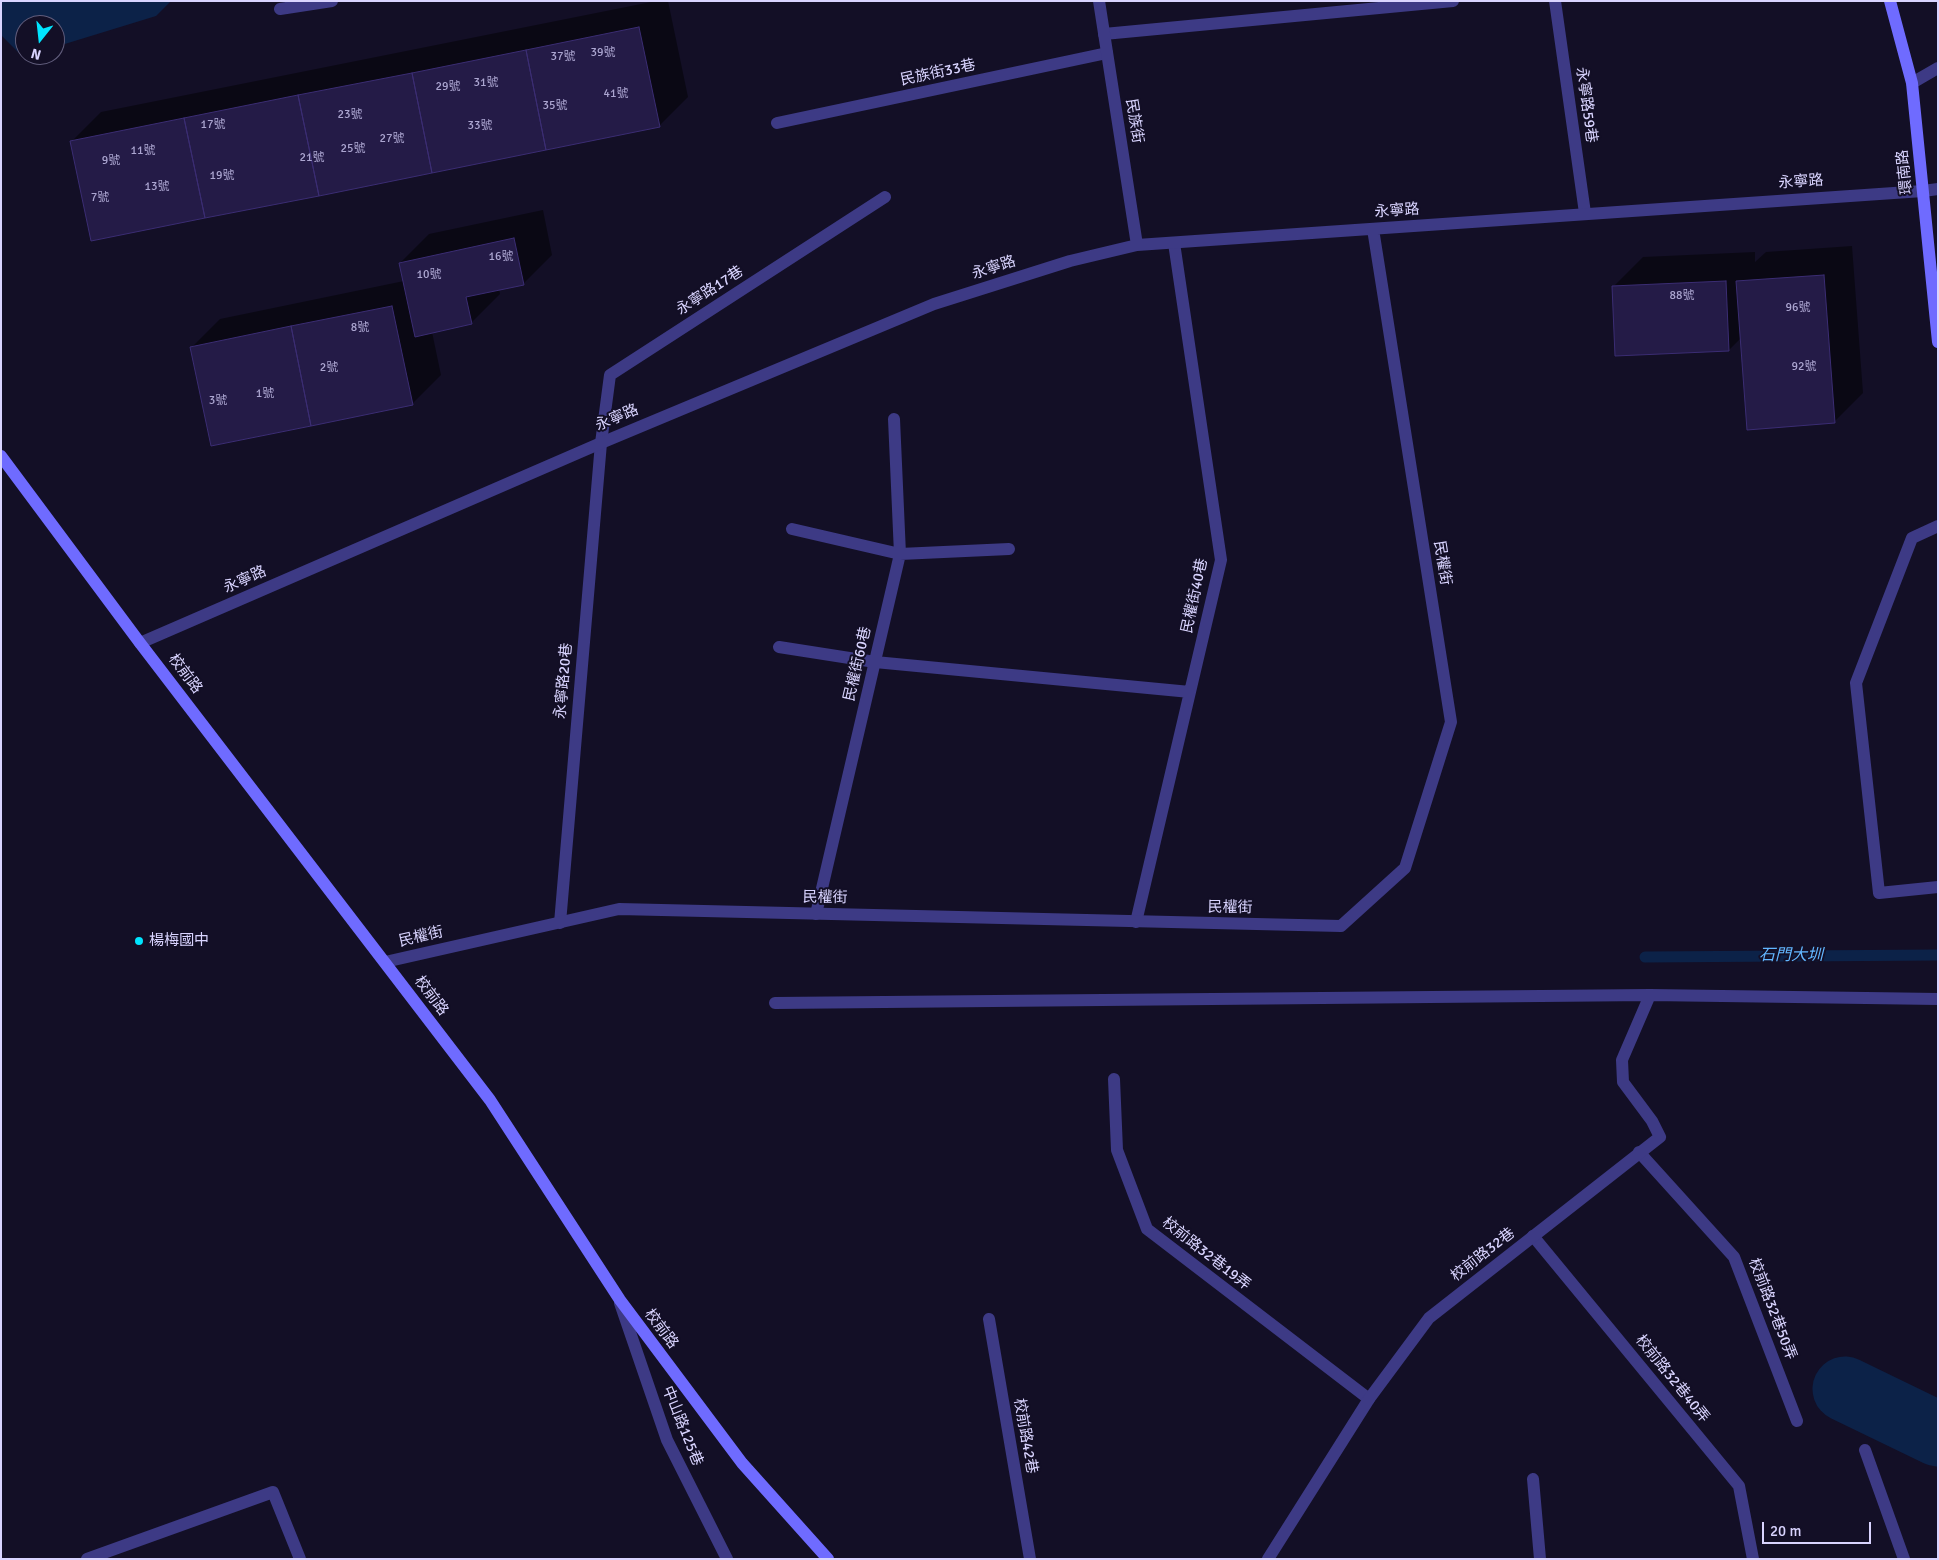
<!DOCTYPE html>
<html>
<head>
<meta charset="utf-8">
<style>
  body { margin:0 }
  #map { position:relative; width:1939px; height:1560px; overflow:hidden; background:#130f26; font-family:Signika,sans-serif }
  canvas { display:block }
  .frame { position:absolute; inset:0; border:2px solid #d9d4ff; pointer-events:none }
  .north { position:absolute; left:15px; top:15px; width:50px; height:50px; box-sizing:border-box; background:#130f26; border:1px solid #625e7d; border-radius:50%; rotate:196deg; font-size:14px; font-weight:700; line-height:20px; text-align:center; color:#d9d4ff }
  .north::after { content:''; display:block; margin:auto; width:18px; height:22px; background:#00e5ff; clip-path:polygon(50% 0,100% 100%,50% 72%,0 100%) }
  .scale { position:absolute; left:1762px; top:1522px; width:109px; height:22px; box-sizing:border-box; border:2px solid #d9d4ff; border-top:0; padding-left:6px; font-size:15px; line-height:18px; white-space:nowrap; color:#d9d4ff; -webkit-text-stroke:4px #130f26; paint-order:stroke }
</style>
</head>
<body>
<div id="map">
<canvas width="1939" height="1560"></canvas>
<div class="frame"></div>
<div class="north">N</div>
<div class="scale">20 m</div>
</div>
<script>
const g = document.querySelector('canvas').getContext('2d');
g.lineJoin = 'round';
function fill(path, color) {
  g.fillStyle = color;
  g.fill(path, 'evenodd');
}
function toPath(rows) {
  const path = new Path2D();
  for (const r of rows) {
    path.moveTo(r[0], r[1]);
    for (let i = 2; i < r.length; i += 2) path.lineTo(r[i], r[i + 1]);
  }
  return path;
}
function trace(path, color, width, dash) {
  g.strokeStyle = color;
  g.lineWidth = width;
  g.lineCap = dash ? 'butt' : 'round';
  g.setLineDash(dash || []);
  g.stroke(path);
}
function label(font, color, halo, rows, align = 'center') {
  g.font = font + ' Signika,"Noto Sans TC",sans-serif';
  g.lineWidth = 4;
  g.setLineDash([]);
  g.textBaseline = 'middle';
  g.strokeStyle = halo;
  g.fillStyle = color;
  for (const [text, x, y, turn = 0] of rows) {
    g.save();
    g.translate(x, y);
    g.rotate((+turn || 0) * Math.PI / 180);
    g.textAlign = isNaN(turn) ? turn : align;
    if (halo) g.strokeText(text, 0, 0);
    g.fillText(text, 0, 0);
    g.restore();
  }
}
fill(toPath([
  [1,1,171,1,156,16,55,47,55,25,25,25,25,55,30,55,23,57,1,35]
]), '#0c2248');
fill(toPath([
  [656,1,668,1,688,97,659,126,72,141,101,112],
  [543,210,552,255,523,284,499,289,500,294,471,323,432,332,441,375,412,404,191,348,220,319,404,281,400,263,429,234],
  [1852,246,1863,393,1834,422,1741,338,1729,350,1614,286,1643,257,1755,252,1755,262,1766,252]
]), '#0007');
trace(toPath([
  [1645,957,1938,955]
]), '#0c2248', 11);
trace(toPath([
  [1845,1389,1938,1434]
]), '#0c2248', 65);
const building = toPath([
  [639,27,660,127,546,150,526,50,639,27],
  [526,50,546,150,432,173,412,73,526,50],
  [412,73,432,173,319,196,298,95,412,73],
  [298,95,319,196,205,218,184,118,298,95],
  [184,118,205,218,91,241,70,141,184,118],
  [514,238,524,285,466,297,472,324,415,337,399,263,514,238],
  [1824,275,1835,423,1747,430,1736,281,1824,275],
  [1726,281,1729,351,1615,356,1612,286,1726,281],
  [392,306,413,405,311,426,291,326,392,306],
  [291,326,311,426,211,446,190,347,291,326]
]);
fill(building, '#241b47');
trace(building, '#3b2d73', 1);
trace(toPath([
  [1555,1,1585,213],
  [280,9,332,1],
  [1104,34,1453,1],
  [1912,83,1938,68],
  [777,123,1107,53],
  [1923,191,1938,189],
  [1938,526,1912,538,1856,683,1879,893,1938,887],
  [792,529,900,554,1009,549],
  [779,647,875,662,1190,692],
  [816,914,900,554,894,419],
  [1136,922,1221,560,1174,243],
  [560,923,601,443,610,375,885,197],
  [1114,1079,1117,1150,1147,1229,1369,1399],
  [1639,1152,1734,1257,1797,1421],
  [1533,1236,1739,1486,1753,1559],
  [1865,1450,1904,1559],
  [1533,1479,1540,1559]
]), '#3d3a85', 12);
trace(toPath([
  [1099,1,1137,245],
  [140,643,601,443,934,304,1070,261,1137,245,1923,191],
  [385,962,619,909,1341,926,1405,868,1451,722,1373,229],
  [775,1003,1650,995,1938,999],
  [620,1303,667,1440,727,1559],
  [989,1319,1030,1559],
  [87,1559,273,1492,300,1559],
  [1268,1559,1369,1399,1429,1318,1660,1137,1652,1121,1623,1082,1622,1060,1650,995]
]), '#3d3a85', 12);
trace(toPath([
  [1890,1,1912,83,1938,342],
  [1,456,140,643,490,1100,620,1300,742,1463,828,1559]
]), '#6f6bff', 12);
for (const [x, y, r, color] of [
  [139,941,5,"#00e5ff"]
]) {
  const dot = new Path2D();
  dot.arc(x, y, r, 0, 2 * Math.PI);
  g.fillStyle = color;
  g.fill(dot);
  trace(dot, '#130f26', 2);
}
label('12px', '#aca6d1', null, [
  ["39號",603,53],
  ["37號",563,57],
  ["31號",486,83],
  ["29號",448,87],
  ["41號",616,94],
  ["35號",555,106],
  ["23號",350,115],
  ["17號",213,125],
  ["33號",480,126],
  ["27號",392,139],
  ["25號",353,149],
  ["11號",143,151],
  ["21號",312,158],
  ["9號",111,161],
  ["19號",222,176],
  ["13號",157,187],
  ["7號",100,198],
  ["16號",501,257],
  ["10號",429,275],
  ["88號",1682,296],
  ["96號",1798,308],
  ["8號",360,328],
  ["92號",1804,367],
  ["2號",329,368],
  ["1號",265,394],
  ["3號",218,401]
]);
label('15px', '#d9d4ff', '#130f26', [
  ["民族街33巷",938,73,-12],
  ["永寧路59巷",1586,105,82],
  ["民族街",1134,121,81],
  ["環南路",1905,172,-96],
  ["永寧路",1801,182,-4],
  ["永寧路",1397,211,-4],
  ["永寧路",994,268,-18],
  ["永寧路17巷",710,291,-33],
  ["永寧路",617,418,-23],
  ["民權街",1442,563,81],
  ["永寧路",245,580,-24],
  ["民權街40巷",1195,596,-78],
  ["民權街60巷",858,664,-77],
  ["校前路",185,674,53],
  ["永寧路20巷",564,681,-85],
  ["民權街",825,898,1],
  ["民權街",1230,908,1],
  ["民權街",421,937,-13],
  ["校前路",431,996,53],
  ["校前路32巷19弄",1206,1254,38],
  ["校前路32巷",1483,1255,-38],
  ["校前路32巷50弄",1772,1309,69],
  ["校前路",661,1329,53],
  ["校前路32巷40弄",1672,1379,51],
  ["中山路125巷",682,1426,68],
  ["校前路42巷",1025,1436,80]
]);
label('15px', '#d9d4ff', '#130f26', [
  ["楊梅國中",149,941]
], 'left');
label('italic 16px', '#62b6ff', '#130f26', [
  ["石門大圳",1791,956]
]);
</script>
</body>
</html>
